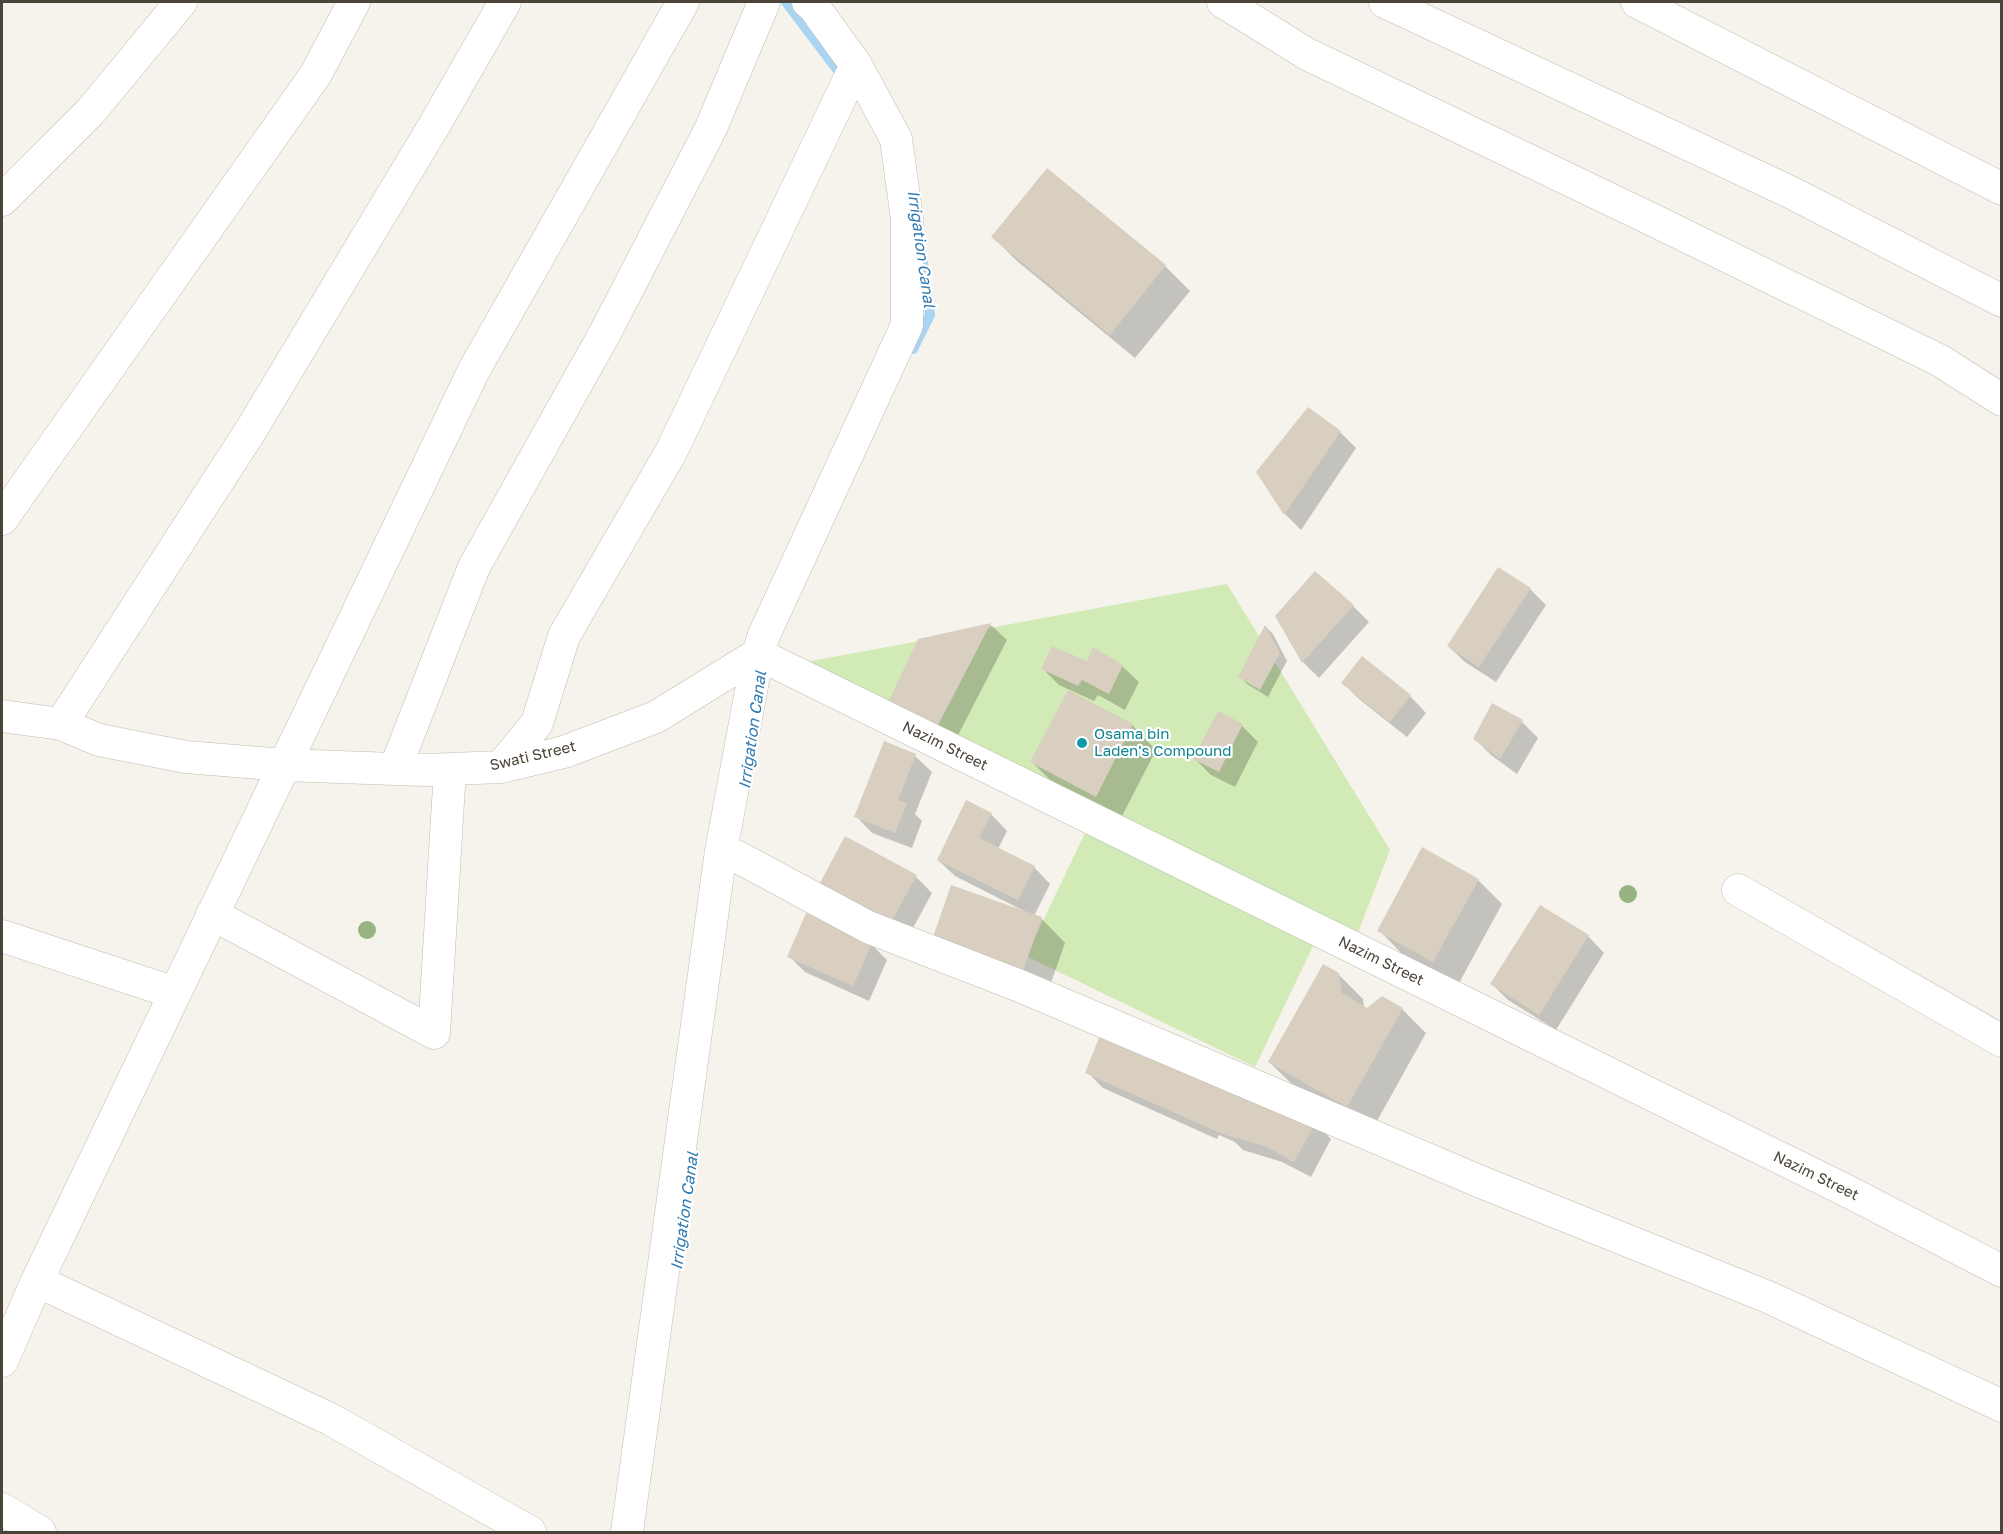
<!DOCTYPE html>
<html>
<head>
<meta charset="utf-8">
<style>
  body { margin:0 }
  #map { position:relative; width:2003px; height:1534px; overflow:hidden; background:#f6f3ec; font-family:"Golos Text",sans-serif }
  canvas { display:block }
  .frame { position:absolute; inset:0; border:3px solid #4b4439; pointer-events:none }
</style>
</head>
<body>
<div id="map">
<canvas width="2003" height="1534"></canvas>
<div class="frame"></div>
</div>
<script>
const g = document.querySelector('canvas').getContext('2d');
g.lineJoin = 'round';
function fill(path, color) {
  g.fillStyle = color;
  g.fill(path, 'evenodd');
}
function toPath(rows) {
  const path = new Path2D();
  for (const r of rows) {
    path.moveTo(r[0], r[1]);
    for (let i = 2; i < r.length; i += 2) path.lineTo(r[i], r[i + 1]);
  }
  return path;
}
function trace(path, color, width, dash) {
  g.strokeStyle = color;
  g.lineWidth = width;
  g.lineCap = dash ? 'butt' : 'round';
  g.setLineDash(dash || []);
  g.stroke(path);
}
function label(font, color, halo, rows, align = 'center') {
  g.font = font + ' "Golos Text",sans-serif';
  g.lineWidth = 4.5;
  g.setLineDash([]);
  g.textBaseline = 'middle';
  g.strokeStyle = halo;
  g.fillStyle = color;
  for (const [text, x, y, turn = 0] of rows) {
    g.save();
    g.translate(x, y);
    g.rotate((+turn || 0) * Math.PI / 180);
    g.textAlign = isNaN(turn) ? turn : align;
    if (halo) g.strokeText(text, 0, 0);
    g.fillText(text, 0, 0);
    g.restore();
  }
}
fill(toPath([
  [1227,584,1390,850,1357,935,806,662],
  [1086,831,1315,942,1255,1067,1026,956]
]), '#d2eab5');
fill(toPath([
  [1047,170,1165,266,1190,291,1135,358,1017,261,993,237],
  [1340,432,1356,448,1301,530,1285,514,1258,472],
  [1530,589,1546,605,1496,682,1465,662,1448,646],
  [1353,606,1369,622,1319,678,1303,662,1277,616],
  [991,625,1007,640,952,747,904,722,919,641],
  [1266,627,1273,634,1287,661,1268,697,1247,684,1240,676],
  [1363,658,1410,696,1426,713,1407,737,1359,699,1343,683],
  [1088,663,1122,666,1139,682,1125,710,1098,695,1094,701,1059,685,1043,669],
  [1219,713,1242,726,1258,742,1235,787,1211,775,1195,759],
  [1522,722,1538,738,1517,774,1491,755,1475,739],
  [1132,725,1156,750,1120,820,1056,786,1032,762],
  [884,743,915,756,932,772,915,814,922,821,912,848,872,833,856,816],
  [991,814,1007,831,998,849,1034,867,1050,884,1034,916,1041,918,1065,943,1046,997,957,967,1022,910,955,876,938,860],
  [846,838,916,877,932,893,901,950],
  [1478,880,1502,904,1458,985,1403,955,1379,930],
  [1588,936,1604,953,1556,1030,1508,1000,1492,984],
  [871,944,887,960,869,1001,805,972,789,956],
  [1338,974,1363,999,1364,1008,1367,1010,1402,1009,1426,1033,1372,1130,1294,1086,1269,1062],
  [1087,1072,1315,1123,1331,1139,1311,1177,1282,1162,1243,1150,1235,1142,1219,1135,1217,1139,1103,1088]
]), '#0003');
trace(toPath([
  [786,2,845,80],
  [913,349,930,315,921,247]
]), '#a9d4f2', 10);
fill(toPath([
  [1047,168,1166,265,1110,335,991,237],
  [1308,407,1341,431,1284,515,1256,472],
  [1498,567,1531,588,1479,667,1447,646],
  [1315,571,1354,605,1302,663,1275,616],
  [991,623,935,731,886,707,918,639],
  [1265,625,1280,653,1260,690,1238,677],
  [1052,646,1087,661,1093,647,1123,665,1109,694,1082,680,1078,686,1041,669],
  [1362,656,1411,695,1390,722,1341,683],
  [1068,690,1133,724,1096,797,1030,762],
  [1492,703,1523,720,1500,759,1473,739],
  [1218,711,1243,724,1219,772,1193,759],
  [884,741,916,754,898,800,907,803,895,833,854,817],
  [966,800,992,813,979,838,1035,866,1018,900,937,860],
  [845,836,917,875,884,935,813,896],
  [1422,847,1479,879,1433,962,1377,931],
  [951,885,1042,917,1022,974,931,943],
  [1540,905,1589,935,1539,1015,1490,984],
  [806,913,872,943,853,986,787,957],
  [1323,964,1339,973,1342,993,1367,1008,1382,996,1403,1008,1347,1107,1268,1062],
  [1102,1030,1316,1122,1294,1162,1265,1146,1225,1135,1085,1073]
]), '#d8cfc1');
const minor = toPath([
  [1223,2,1307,54,1653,220,1939,360,2002,400],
  [1385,2,1790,192,2002,301],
  [1637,2,2002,189],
  [2,200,91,111,181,2],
  [2,519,316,74,354,2],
  [2,716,61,724,99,740,186,757,284,765,395,769,426,770,501,767,564,752,656,717,758,654,1845,1190,2002,1271],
  [61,724,251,430,435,124,505,2],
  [501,767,537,723,564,636,671,452,856,65],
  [395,769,474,567,605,333,711,128,764,2],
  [721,851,736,856,868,927,1020,986,1481,1182,1768,1297,2002,1406],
  [1738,890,2002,1041],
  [212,914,434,1033,450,769],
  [2,936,175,993],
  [37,1281,330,1419,530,1532],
  [2,1361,37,1281,474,370,683,2],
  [2,1509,40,1532],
  [627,1532,721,851,758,654,764,635,907,325,907,219,896,139,856,65,814,7,808,2]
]);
trace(minor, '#c2bbae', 33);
trace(minor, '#fff', 32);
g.fillStyle = '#97b381';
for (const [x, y] of [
  [1628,894],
  [367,930]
]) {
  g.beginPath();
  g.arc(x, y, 9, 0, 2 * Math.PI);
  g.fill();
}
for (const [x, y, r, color] of [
  [1082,743,6,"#0f9aa8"]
]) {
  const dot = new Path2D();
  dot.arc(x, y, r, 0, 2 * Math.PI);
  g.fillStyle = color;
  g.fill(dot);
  trace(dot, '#fff', 2);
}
label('15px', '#0d838f', '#fff', [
  ["Osama bin",1094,734],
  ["Laden's Compound",1094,751]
], 'left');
label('15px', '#4b4439', '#fff', [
  ["Nazim Street",945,746,26],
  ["Swati Street",533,756,-13],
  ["Nazim Street",1381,961,26],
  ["Nazim Street",1816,1176,26]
]);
label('italic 16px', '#2e7ab2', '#fff', [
  ["Irrigation Canal",921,249,82],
  ["Irrigation Canal",753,730,-82],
  ["Irrigation Canal",685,1211,-82]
]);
</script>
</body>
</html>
